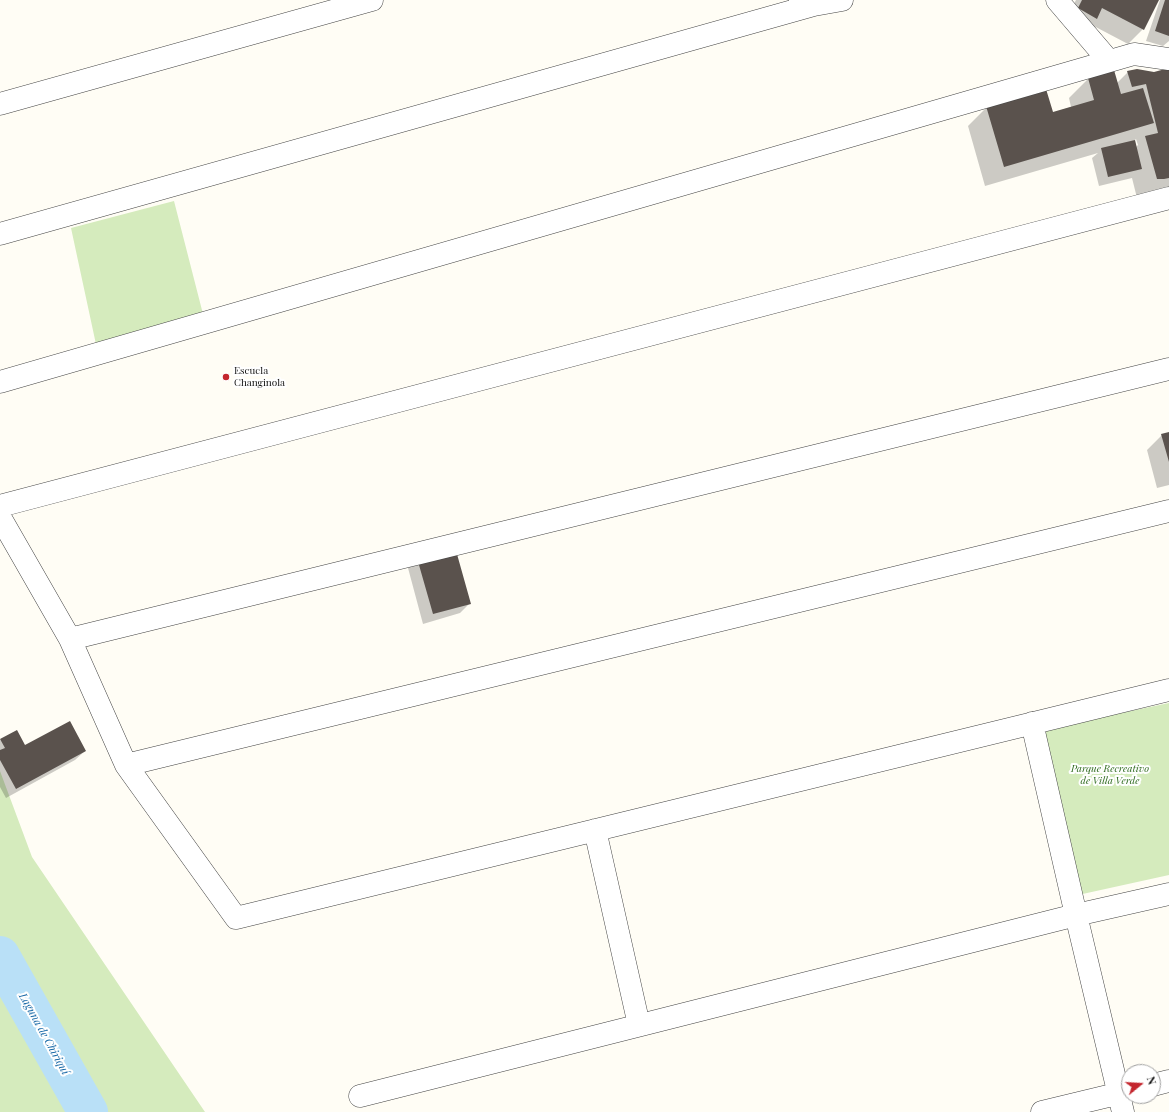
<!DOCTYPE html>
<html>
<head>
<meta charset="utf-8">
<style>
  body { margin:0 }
  #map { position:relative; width:1169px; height:1112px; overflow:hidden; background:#fffdf5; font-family:"Playfair Display",serif }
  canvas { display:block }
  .north { position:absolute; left:1121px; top:1064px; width:40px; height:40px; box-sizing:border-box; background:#fff; border:1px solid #a0a0a0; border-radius:50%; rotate:72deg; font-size:11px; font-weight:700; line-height:16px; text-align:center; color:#111 }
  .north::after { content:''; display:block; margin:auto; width:14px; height:18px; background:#c4262e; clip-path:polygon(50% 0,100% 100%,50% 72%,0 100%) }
</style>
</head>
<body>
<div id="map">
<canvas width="1169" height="1112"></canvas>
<div class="north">N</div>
</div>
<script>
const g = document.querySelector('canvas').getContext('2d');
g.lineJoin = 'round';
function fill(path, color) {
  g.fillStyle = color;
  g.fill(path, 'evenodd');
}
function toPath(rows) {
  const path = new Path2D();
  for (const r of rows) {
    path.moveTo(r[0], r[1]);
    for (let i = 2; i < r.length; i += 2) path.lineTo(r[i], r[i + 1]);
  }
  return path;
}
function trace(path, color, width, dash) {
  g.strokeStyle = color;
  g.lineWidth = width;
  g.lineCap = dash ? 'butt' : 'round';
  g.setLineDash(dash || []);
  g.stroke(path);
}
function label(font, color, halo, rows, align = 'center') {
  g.font = font + ' "Playfair Display",serif';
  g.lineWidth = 4;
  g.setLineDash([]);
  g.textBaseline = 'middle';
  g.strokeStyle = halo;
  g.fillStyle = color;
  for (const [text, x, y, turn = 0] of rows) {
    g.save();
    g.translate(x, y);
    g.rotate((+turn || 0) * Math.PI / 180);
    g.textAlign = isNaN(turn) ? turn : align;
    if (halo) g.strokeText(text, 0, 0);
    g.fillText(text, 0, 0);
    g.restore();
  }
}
fill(toPath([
  [174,201,204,318,97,349,71,228],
  [1169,703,1169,875,1078,895,1040,730],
  [0,771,32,857,205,1112,0,1112]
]), '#d5ebbd');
fill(toPath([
  [1076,0,1158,0,1143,29,1128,44,1090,24,1064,23],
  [1160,0,1169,0,1169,41,1163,46,1146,41],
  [1169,69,1169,190,1137,198,1132,178,1099,186,1092,158,1098,153,985,186,968,126,987,107,1052,113,1071,107,1069,98,1088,79,1113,72,1117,83,1128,72,1154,73],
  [1136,139,1138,145,1136,147,1134,141],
  [1169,433,1169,485,1157,488,1147,450,1162,435],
  [418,559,470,603,460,613,423,624,408,568],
  [0,740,25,746,85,751,75,760,6,798,0,787]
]), '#0003');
trace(toPath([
  [0,956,88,1112]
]), '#b9e0f7', 40);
fill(toPath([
  [1082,0,1159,0,1144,30,1102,8,1097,19,1078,8],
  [1165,0,1169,0,1169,36,1155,31],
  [1169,68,1169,178,1164,179,1157,179,1145,136,1158,133,1146,84,1132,87,1127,71,1137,69,1154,72],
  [1114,70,1121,94,1143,88,1154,123,1004,167,986,106,1046,89,1053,112,1094,100,1088,78],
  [1135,140,1142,169,1108,177,1101,148],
  [1169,432,1169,462,1161,434],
  [455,547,471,604,433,614,417,558],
  [70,721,86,751,16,789,0,760,0,750,5,748,0,739,17,730,25,745]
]), '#5a524d');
const minor = toPath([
  [1057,0,1109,61],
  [800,1,814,5,842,0],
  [0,104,372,0],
  [0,234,814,5],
  [0,382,1134,54,1169,59],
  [0,506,1169,198],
  [0,517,70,639,126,765,236,918,1169,690],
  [70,639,1169,369],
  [1032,723,1076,915,1123,1112],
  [126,765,1169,511],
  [595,830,639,1025],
  [1153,1085,1169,1081],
  [360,1096,1076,915,1169,894],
  [1042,1112,1129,1091]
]);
trace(minor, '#444', 23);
trace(minor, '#fff', 22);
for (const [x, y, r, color] of [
  [226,377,4,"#c4262e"]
]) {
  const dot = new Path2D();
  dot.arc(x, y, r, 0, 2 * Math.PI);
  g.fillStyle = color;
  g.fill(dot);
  trace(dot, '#fff', 1.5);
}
label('10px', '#111', '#fff', [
  ["Escuela",234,371],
  ["Changinola",234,383]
], 'left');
label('italic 10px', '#2f6b1f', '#fff', [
  ["Parque Recreativo",1110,769],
  ["de Villa Verde",1110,781]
]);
label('italic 11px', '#1768a6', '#fff', [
  ["Laguna de Chiriquí",44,1034,61]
]);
</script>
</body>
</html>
